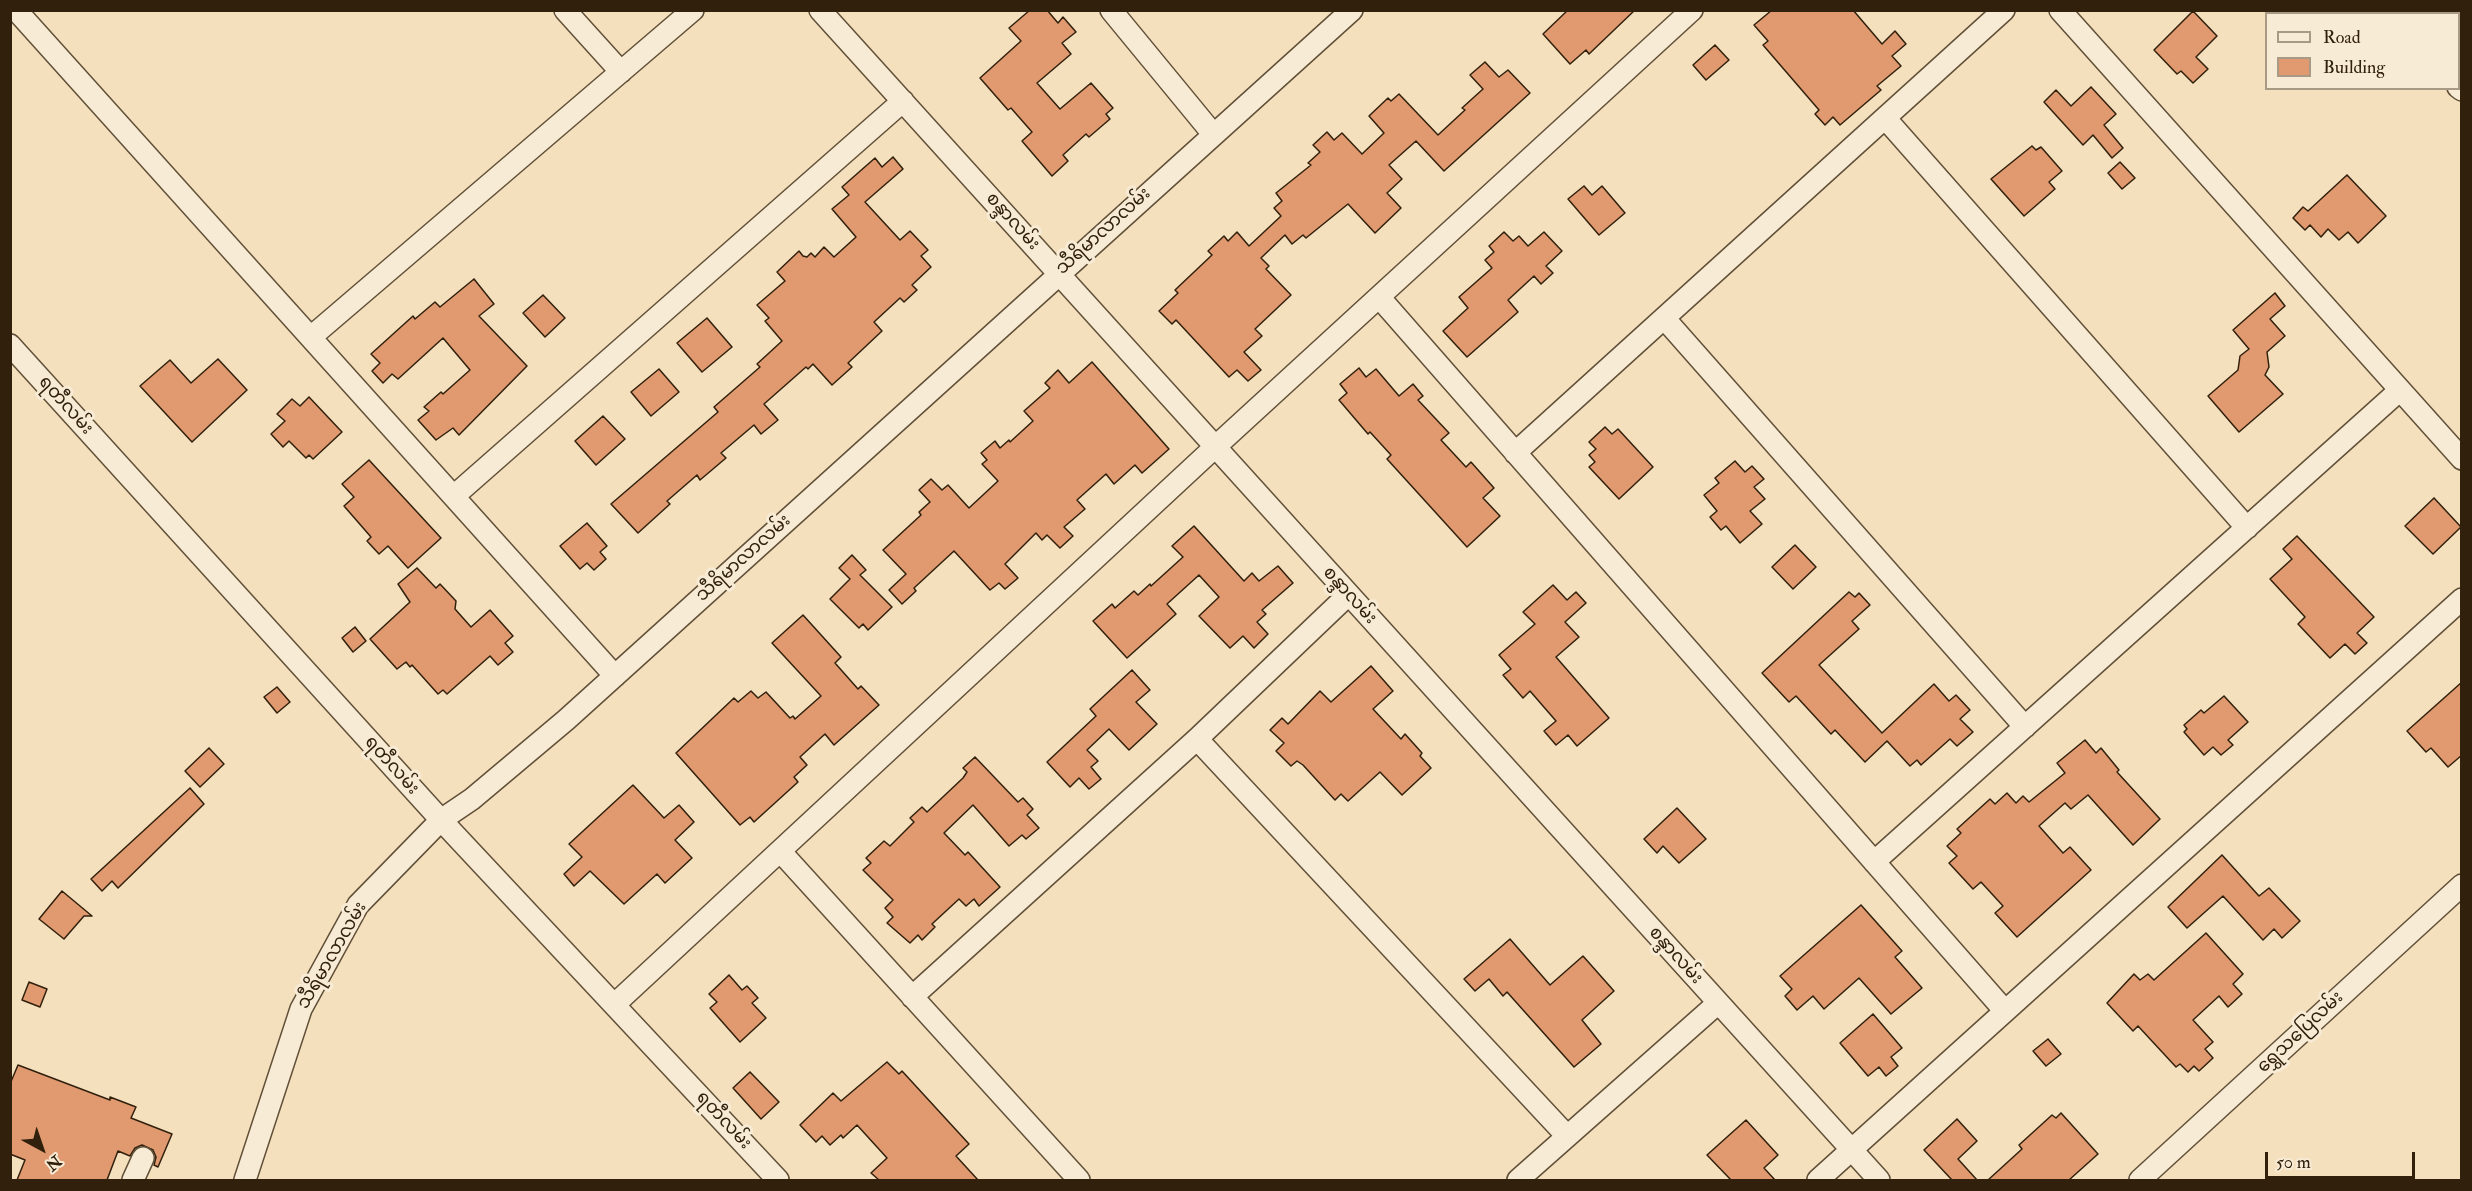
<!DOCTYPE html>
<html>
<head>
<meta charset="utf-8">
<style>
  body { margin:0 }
  #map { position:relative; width:2472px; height:1191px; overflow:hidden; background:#f5e0be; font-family:"IM FELL Double Pica",serif }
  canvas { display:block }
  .frame { position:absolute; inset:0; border:12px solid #30200c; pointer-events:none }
  .legend { position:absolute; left:2265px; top:12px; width:195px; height:78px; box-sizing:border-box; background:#f8ebd5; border:2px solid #a89a85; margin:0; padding:8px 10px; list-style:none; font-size:18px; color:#30200c }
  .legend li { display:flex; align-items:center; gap:12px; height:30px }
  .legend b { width:30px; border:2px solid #a89a85 }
  .north { position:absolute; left:12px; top:1119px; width:60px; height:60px; -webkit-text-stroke:4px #f8ebd5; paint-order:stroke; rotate:140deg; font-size:16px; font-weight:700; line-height:24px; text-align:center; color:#30200c }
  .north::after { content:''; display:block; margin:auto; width:21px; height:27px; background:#30200c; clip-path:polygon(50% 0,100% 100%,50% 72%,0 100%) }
  .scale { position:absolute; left:2265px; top:1152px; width:150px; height:27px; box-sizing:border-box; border:3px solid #30200c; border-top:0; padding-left:8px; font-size:18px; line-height:21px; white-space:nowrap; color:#30200c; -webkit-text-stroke:4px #f8ebd5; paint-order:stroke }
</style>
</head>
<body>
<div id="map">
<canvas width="2472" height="1191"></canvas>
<div class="frame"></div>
<ul class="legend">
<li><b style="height:8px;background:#f8ebd5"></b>Road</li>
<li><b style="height:16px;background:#e1996f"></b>Building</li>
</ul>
<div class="north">N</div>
<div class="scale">50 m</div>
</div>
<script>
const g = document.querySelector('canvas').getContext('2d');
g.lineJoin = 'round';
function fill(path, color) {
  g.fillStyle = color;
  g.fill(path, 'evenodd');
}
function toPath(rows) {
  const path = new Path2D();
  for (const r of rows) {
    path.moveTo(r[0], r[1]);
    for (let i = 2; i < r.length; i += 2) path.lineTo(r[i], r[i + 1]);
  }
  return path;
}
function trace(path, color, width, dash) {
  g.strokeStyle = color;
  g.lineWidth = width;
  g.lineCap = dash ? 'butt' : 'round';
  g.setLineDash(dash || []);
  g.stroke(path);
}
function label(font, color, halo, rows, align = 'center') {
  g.font = font + ' "IM FELL Double Pica","Noto Sans Myanmar",serif';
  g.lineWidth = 6;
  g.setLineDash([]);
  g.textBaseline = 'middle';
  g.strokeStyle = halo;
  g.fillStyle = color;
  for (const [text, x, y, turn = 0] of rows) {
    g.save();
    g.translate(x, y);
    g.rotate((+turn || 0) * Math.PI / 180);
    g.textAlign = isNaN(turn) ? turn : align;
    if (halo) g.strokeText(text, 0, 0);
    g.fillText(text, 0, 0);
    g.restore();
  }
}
const building = toPath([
  [1030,10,1047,10,1058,23,1063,17,1076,32,1062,43,1071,54,1037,83,1060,109,1091,83,1113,108,1106,114,1110,119,1089,137,1086,134,1063,155,1068,161,1052,176,1022,141,1032,132,1011,108,1008,110,980,78,1021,41,1009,28,1030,10],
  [1568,10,1635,10,1589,54,1586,50,1570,64,1543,34,1568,10],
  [1772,10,1853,10,1882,44,1895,31,1906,44,1892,56,1901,66,1877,86,1881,90,1840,125,1833,117,1825,125,1815,114,1819,110,1763,45,1768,41,1754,25,1772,10],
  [2193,11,2217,36,2196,57,2208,69,2193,83,2181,71,2177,74,2154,50,2193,11],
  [1715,45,1729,60,1706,80,1693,65,1715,45],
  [1485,62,1499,77,1508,70,1530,93,1444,171,1416,141,1389,165,1402,179,1387,193,1401,208,1375,233,1348,204,1306,238,1303,235,1292,244,1285,235,1261,258,1269,266,1266,269,1291,295,1255,329,1262,336,1244,352,1261,370,1248,381,1237,370,1229,377,1176,320,1172,324,1159,311,1178,293,1175,290,1212,255,1208,251,1224,236,1228,241,1237,232,1249,246,1281,216,1274,208,1282,201,1276,193,1311,165,1308,163,1320,152,1313,145,1327,132,1334,140,1342,133,1362,154,1384,133,1369,116,1388,98,1391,101,1399,94,1438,135,1465,110,1462,108,1483,89,1470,75,1485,62],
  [2091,87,2116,114,2104,125,2123,148,2112,158,2093,135,2083,145,2044,102,2056,90,2071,106,2091,87],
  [2032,146,2036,150,2041,147,2062,171,2049,182,2055,189,2024,216,1991,179,2032,146],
  [893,157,903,169,865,202,900,240,910,231,928,250,921,256,931,267,912,285,917,290,904,302,900,298,874,322,882,331,848,363,852,367,832,385,813,364,808,369,806,367,764,404,778,420,761,434,754,425,721,453,726,458,700,480,697,475,667,501,670,504,638,533,611,504,718,412,714,407,760,367,757,364,782,341,765,321,769,318,757,305,785,281,777,272,799,251,803,256,807,257,811,253,815,257,824,247,834,257,856,237,832,209,849,195,842,187,875,158,882,167,893,157],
  [2120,162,2135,178,2122,189,2108,173,2120,162],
  [2347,175,2386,216,2358,243,2348,232,2339,240,2328,229,2321,237,2310,225,2305,230,2293,218,2303,207,2308,211,2347,175],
  [1584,186,1592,195,1602,186,1625,213,1599,235,1568,199,1584,186],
  [1504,232,1513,241,1519,236,1528,246,1544,232,1562,251,1546,266,1553,273,1541,284,1534,276,1508,300,1518,312,1467,357,1443,331,1468,308,1459,297,1492,268,1485,260,1494,252,1489,246,1504,232],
  [474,279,494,304,479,316,527,366,459,435,453,428,436,440,418,420,429,411,424,407,441,392,443,394,470,370,443,338,398,379,392,374,383,383,372,371,380,363,371,354,413,316,415,319,435,302,440,307,474,279],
  [2275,293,2285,306,2270,319,2285,336,2267,352,2269,367,2265,375,2283,394,2239,432,2208,396,2238,370,2240,356,2249,349,2233,330,2275,293],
  [543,295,565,318,545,337,523,313,543,295],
  [707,318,732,347,702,372,677,343,707,318],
  [218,359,247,390,192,442,140,386,170,360,191,383,218,359],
  [1092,362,1169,449,1142,473,1135,465,1114,484,1106,474,1077,500,1085,509,1064,527,1073,536,1060,548,1047,535,1042,540,1036,533,1005,564,1018,578,1005,589,999,583,990,590,954,551,914,588,916,591,902,604,889,590,906,574,883,550,921,515,919,512,930,502,919,490,931,479,942,490,948,485,969,508,998,481,982,464,987,460,981,453,995,441,1000,448,1009,440,1010,442,1033,421,1024,411,1050,388,1045,383,1058,370,1069,383,1092,362],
  [1359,368,1366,377,1376,369,1399,396,1413,384,1423,396,1418,400,1449,433,1441,440,1466,467,1471,462,1494,488,1483,498,1500,516,1467,547,1387,459,1391,455,1370,432,1368,434,1339,400,1347,393,1340,384,1359,368],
  [659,369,679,392,651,416,631,392,659,369],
  [309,397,342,432,313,459,309,455,306,458,289,441,283,447,271,434,285,421,277,414,292,399,300,406,309,397],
  [603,416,625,439,596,465,575,441,603,416],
  [1605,427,1612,434,1618,429,1653,467,1619,499,1589,467,1595,462,1589,455,1596,449,1589,442,1605,427],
  [369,460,441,538,408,568,388,546,379,554,367,541,371,537,344,506,354,497,342,484,369,460],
  [1735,461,1745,472,1752,466,1764,479,1754,487,1765,499,1750,511,1762,524,1740,543,1726,526,1721,530,1710,517,1717,511,1704,495,1719,483,1715,478,1735,461],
  [2434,498,2461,527,2433,554,2405,526,2434,498],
  [587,523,607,546,600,552,606,559,594,570,587,563,580,569,560,546,587,523],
  [1194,526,1244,581,1252,573,1259,581,1278,566,1293,583,1262,610,1266,614,1257,622,1268,634,1254,648,1243,636,1230,648,1199,616,1219,597,1199,575,1167,604,1176,614,1127,658,1093,621,1112,604,1115,608,1134,591,1138,595,1150,584,1151,586,1183,557,1172,546,1194,526],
  [2297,536,2374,617,2357,633,2367,643,2355,654,2345,644,2330,658,2298,624,2305,617,2270,579,2292,559,2283,549,2297,536],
  [1795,545,1816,567,1793,589,1772,567,1795,545],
  [852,555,866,570,860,575,892,607,868,630,863,624,859,628,830,599,850,579,839,568,852,555],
  [417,568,436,588,440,584,456,601,455,609,471,627,490,610,513,636,505,643,513,652,498,665,490,656,447,694,443,690,438,694,412,665,410,667,406,662,397,669,370,639,410,602,398,584,417,568],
  [1553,585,1567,600,1576,592,1586,603,1565,622,1579,637,1556,657,1609,718,1577,746,1568,735,1556,745,1544,731,1556,721,1530,691,1523,698,1503,675,1511,669,1499,655,1535,624,1523,612,1553,585],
  [1849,592,1855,597,1859,593,1870,605,1852,621,1859,629,1819,665,1882,733,1934,684,1949,701,1956,695,1970,710,1960,719,1973,732,1957,746,1950,739,1921,765,1917,760,1910,766,1887,741,1865,762,1835,730,1831,734,1796,696,1789,702,1762,673,1849,592],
  [803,615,841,657,835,663,858,689,861,686,879,705,834,745,825,734,800,757,807,765,794,777,798,782,754,822,750,817,740,825,676,753,734,698,738,702,751,691,758,698,766,692,790,718,793,716,795,719,821,696,772,643,803,615],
  [355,627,366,641,353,652,342,638,355,627],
  [1371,666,1393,691,1373,709,1401,739,1405,734,1422,753,1420,756,1431,768,1402,795,1380,772,1348,801,1341,794,1335,800,1303,765,1297,761,1291,766,1276,751,1284,743,1270,730,1282,718,1288,724,1320,691,1331,702,1371,666],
  [1132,670,1150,690,1136,702,1157,724,1129,750,1109,729,1087,750,1098,761,1091,767,1101,779,1089,789,1079,778,1070,787,1047,762,1096,716,1090,709,1132,670],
  [2462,682,2462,755,2448,767,2431,748,2426,752,2407,731,2462,682],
  [277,687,290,702,277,713,264,697,277,687],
  [2224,696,2248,722,2228,740,2233,745,2221,755,2213,747,2204,755,2184,732,2187,729,2184,725,2201,710,2204,713,2224,696],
  [2085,740,2096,753,2101,748,2119,770,2117,772,2160,819,2133,845,2088,795,2071,809,2065,803,2039,826,2063,853,2070,847,2091,870,2017,937,1995,913,2003,906,1981,882,1973,889,1949,863,1957,856,1947,846,1961,833,1957,829,1990,799,1995,804,2007,793,2016,803,2023,796,2029,802,2065,773,2057,763,2085,740],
  [209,748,224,764,200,787,185,771,209,748],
  [975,757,1018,802,1023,798,1033,809,1027,815,1039,828,1026,839,1022,835,1009,846,973,805,944,833,965,855,968,852,1000,887,979,906,974,899,966,906,959,899,932,924,935,927,922,940,918,935,910,943,887,923,893,917,885,908,893,900,863,870,871,863,866,858,884,841,890,846,914,822,910,818,922,807,927,812,963,778,967,772,963,768,975,757],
  [633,785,664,818,679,805,694,822,675,840,692,858,665,883,657,874,624,904,590,871,574,886,564,874,582,857,569,844,633,785],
  [190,788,204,804,118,888,112,881,102,891,91,879,190,788],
  [1677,808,1706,839,1679,863,1663,846,1657,853,1644,839,1677,808],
  [2222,855,2259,896,2269,888,2300,921,2282,938,2274,929,2263,940,2223,896,2187,928,2168,907,2222,855],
  [62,891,92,916,84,916,64,939,39,919,62,891],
  [1861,905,1902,951,1895,957,1922,988,1891,1014,1859,978,1824,1009,1813,996,1797,1010,1785,996,1792,989,1780,976,1861,905],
  [2206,933,2243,974,2233,984,2242,994,2228,1007,2219,996,2193,1020,2213,1042,2205,1049,2213,1058,2199,1071,2194,1066,2188,1072,2180,1064,2176,1067,2138,1026,2133,1031,2107,1003,2134,974,2140,980,2148,974,2154,980,2206,933],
  [1510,939,1550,985,1583,956,1614,991,1582,1020,1601,1044,1574,1067,1507,992,1503,996,1489,979,1475,991,1464,979,1510,939],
  [729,975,742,990,747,986,758,998,752,1003,766,1018,740,1042,710,1008,717,1002,709,994,729,975],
  [29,982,47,989,40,1007,22,1000,29,982],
  [1873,1014,1902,1048,1891,1057,1898,1066,1886,1076,1879,1067,1868,1076,1840,1043,1873,1014],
  [2048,1039,2061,1054,2046,1066,2033,1051,2048,1039],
  [887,1062,899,1074,902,1071,969,1144,956,1156,978,1180,879,1180,871,1173,887,1158,857,1125,843,1138,841,1135,830,1145,822,1136,816,1142,800,1125,833,1093,841,1101,887,1062],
  [18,1065,110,1100,110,1097,136,1107,131,1118,172,1134,158,1167,154,1165,156,1157,153,1150,142,1145,135,1148,130,1156,118,1151,107,1180,17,1180,25,1160,10,1154,10,1084,18,1065],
  [750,1072,779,1102,761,1119,733,1088,750,1072],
  [2061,1113,2098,1154,2069,1180,1988,1180,2022,1149,2019,1145,2052,1115,2056,1118,2061,1113],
  [1957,1119,1977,1141,1958,1159,1977,1180,1952,1180,1924,1150,1957,1119],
  [1746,1120,1778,1155,1764,1168,1775,1180,1731,1180,1707,1155,1746,1120]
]);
fill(building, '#e1996f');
trace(building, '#30200c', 1.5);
const minor = toPath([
  [16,10,615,676],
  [565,10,621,72],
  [820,10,1879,1180],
  [1111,10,1213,134],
  [2060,10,2462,459],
  [2389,10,2392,14],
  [2458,87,2462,90],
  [1885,118,2247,528],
  [1379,297,2005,1011],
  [1664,318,2025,727],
  [311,337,693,10],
  [10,345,441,820,778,1180],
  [1515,453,2004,10],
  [454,496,903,101],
  [1197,739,1567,1136],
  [780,851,1079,1180],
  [1874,862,2400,390],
  [912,997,1197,739,1348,595],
  [615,1004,1214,448,1692,10],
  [133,1180,143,1158],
  [245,1180,301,1009,358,905,441,820,472,799,566,720,1352,10],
  [1518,1180,1718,1003],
  [1818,1180,2462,599],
  [2140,1180,2462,885]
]);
trace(minor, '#615038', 24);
trace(minor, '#f8ebd5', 21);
label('18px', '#30200c', '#f8ebd5', [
  ["စန္ဒာလမ်း",1012,222,48],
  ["သီရိမာလာလမ်း",1104,232,-42],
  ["ရတီလမ်း",65,406,48],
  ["သီရိမာလာလမ်း",744,559,-42],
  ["စန္ဒာလမ်း",1349,596,48],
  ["ရတီလမ်း",391,766,48],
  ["သီရိမာလာလမ်း",333,956,-60],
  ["စန္ဒာလမ်း",1675,956,48],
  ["ရွှေသပြေလမ်း",2301,1033,-43],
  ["ရတီလမ်း",723,1121,47]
]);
</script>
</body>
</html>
